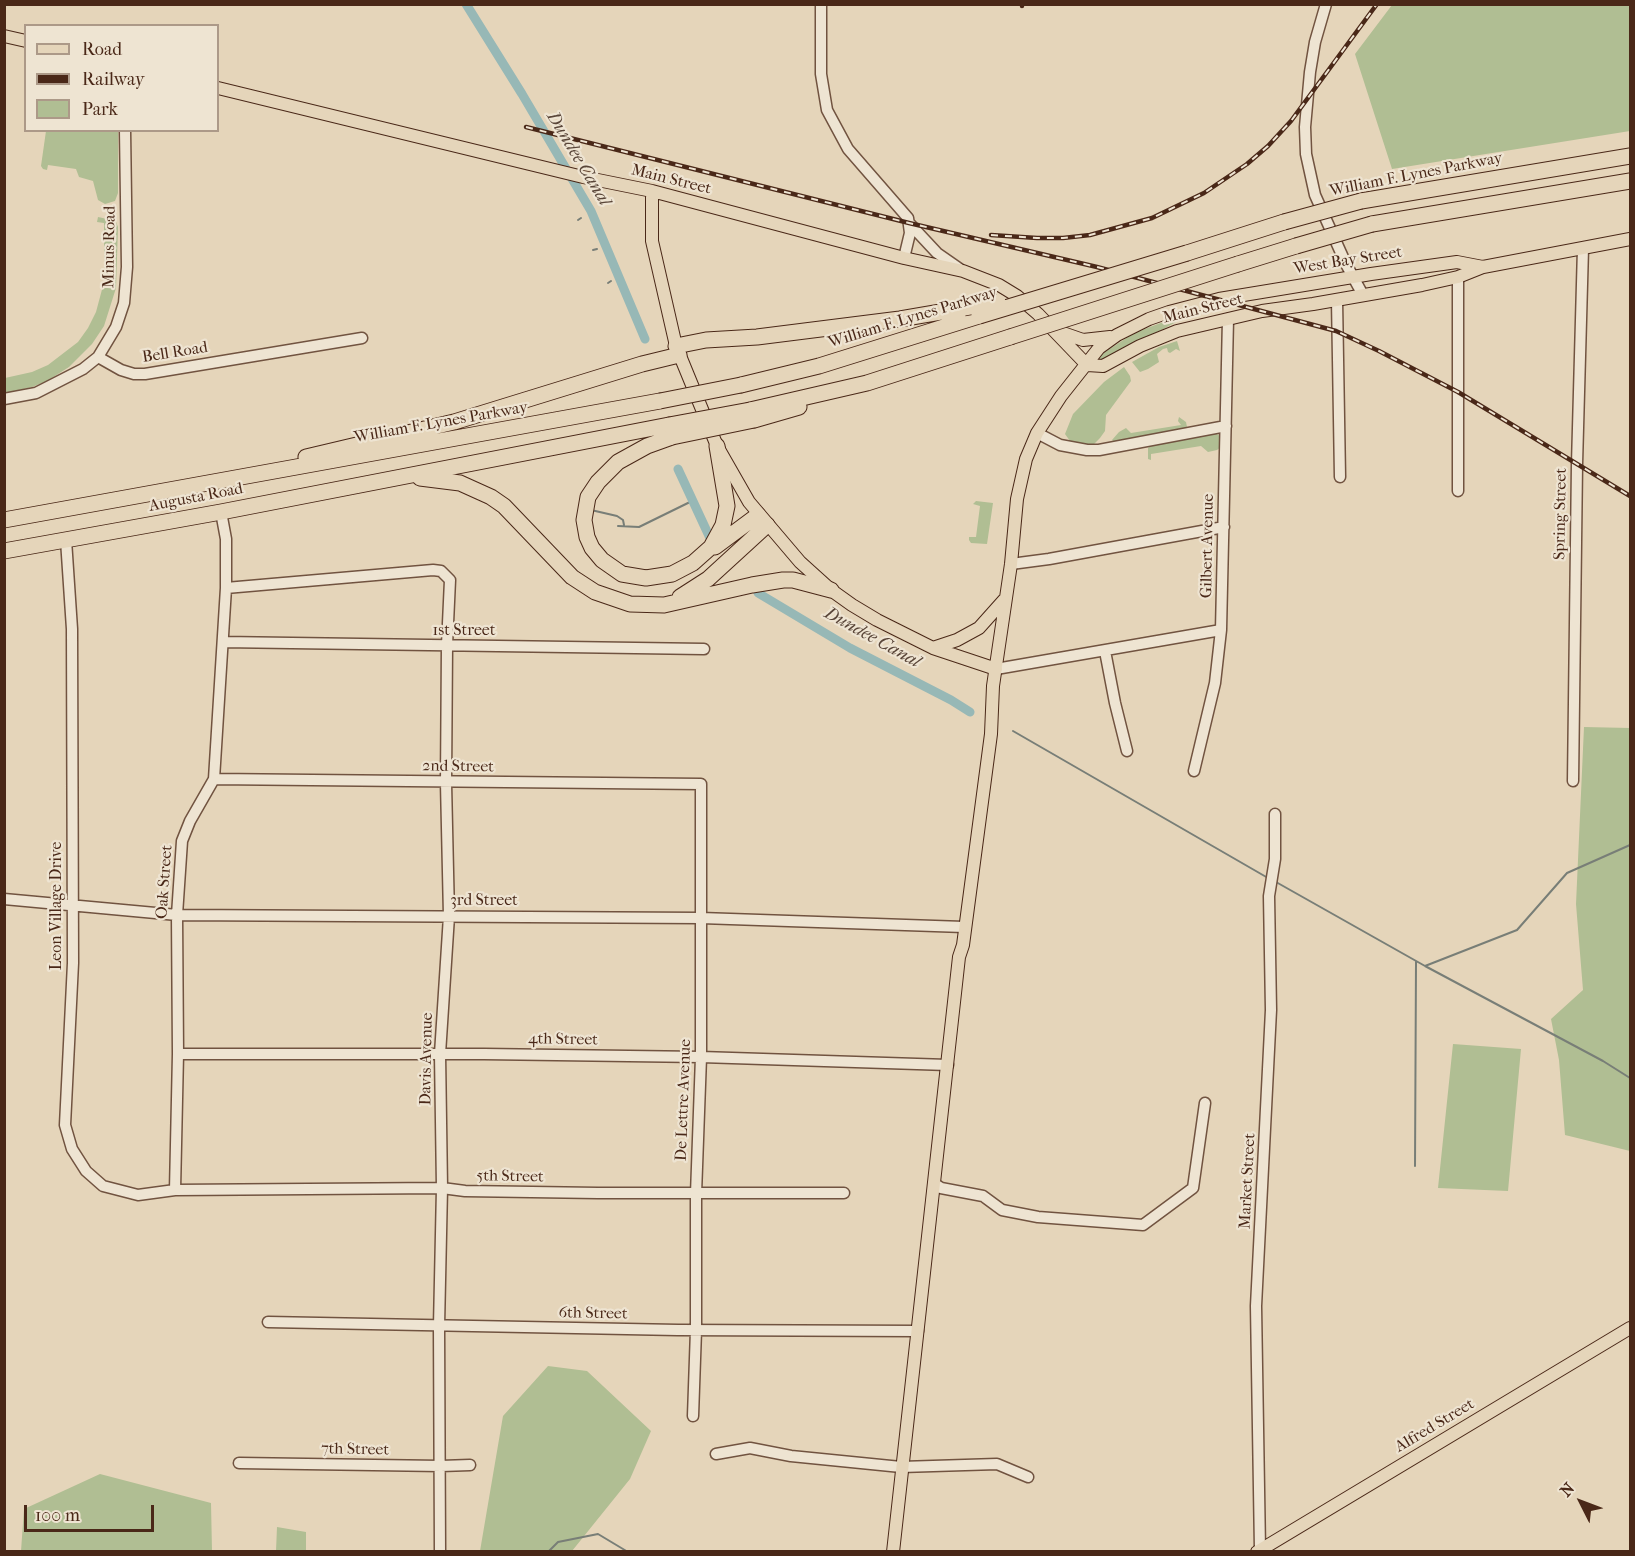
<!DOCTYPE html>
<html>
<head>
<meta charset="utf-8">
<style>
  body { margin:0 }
  #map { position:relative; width:1635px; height:1556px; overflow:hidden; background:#e5d5ba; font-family:"IM FELL French Canon",serif }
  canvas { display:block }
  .frame { position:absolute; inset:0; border:6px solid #4a2818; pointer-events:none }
  .legend { position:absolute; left:24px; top:24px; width:195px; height:108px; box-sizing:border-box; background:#eee4d2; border:2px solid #ac9988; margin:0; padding:8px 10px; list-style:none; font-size:18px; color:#4a2818 }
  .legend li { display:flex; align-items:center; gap:12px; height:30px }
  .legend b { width:30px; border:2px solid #ac9988 }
  .north { position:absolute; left:1551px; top:1472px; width:60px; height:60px; -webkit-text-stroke:4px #eee4d2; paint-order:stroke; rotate:312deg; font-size:16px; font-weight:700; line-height:24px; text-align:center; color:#4a2818 }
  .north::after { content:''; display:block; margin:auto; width:21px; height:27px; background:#4a2818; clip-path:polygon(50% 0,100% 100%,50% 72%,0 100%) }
  .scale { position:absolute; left:24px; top:1505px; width:130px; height:27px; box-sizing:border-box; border:3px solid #4a2818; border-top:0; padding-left:8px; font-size:18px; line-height:21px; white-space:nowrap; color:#4a2818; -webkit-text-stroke:4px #eee4d2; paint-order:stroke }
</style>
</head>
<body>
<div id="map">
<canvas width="1635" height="1556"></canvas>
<div class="frame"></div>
<ul class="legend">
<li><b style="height:8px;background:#e5d5ba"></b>Road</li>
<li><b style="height:8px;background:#4a2818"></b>Railway</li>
<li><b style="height:16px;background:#b0be93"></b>Park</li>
</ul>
<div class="north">N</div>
<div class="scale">100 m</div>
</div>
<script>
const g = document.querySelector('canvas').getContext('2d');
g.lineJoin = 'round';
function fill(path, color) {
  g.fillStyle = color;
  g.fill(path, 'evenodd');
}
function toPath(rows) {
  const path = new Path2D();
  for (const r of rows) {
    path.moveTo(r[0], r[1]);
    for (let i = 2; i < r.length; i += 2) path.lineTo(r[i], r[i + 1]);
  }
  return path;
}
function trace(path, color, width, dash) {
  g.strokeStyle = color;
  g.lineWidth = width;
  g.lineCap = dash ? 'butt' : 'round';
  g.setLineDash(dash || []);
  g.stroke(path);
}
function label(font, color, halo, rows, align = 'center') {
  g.font = font + ' "IM FELL French Canon",serif';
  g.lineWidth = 4.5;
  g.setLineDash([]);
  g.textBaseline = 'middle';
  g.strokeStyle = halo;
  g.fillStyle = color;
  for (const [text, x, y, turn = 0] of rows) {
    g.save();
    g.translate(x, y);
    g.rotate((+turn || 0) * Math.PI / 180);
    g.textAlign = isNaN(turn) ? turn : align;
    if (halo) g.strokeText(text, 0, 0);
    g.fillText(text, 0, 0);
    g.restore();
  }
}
fill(toPath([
  [1392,5,1630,5,1630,131,1392,169,1355,54],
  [46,131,118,131,118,193,115,201,105,204,98,200,93,181,79,177,76,169,48,165,47,170,43,169,41,166],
  [98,217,112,220,116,222,118,227,116,288,104,326,92,344,69,367,47,381,32,387,5,393,5,378,32,372,48,365,78,342,88,328,96,312,104,282,104,223,97,222],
  [1182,315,1183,318,1110,359,1097,361,1096,358,1134,333],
  [1177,341,1180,351,1176,349,1170,353,1168,352,1167,348,1163,349,1157,354,1159,362,1148,369,1140,372,1132,362,1159,347],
  [1124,367,1130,376,1131,381,1106,415,1105,431,1100,438,1093,445,1070,441,1065,434,1073,414,1104,382],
  [1179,417,1186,422,1187,427,1185,429,1114,442,1112,440,1119,432,1126,428,1131,433,1181,425,1178,421],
  [1215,433,1220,436,1221,447,1217,450,1208,452,1201,446,1151,454,1151,460,1148,459,1148,448,1150,446],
  [976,501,993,503,987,544,971,543,969,540,969,537,976,537,980,506,973,504],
  [1584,727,1630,728,1630,1151,1565,1135,1559,1060,1551,1019,1583,990,1576,904],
  [1453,1044,1521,1049,1508,1191,1438,1188],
  [548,1366,587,1371,651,1431,630,1479,572,1551,480,1551,503,1416],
  [100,1474,211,1503,212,1551,21,1551,24,1509],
  [277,1527,306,1532,306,1551,276,1551]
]), '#b0be93');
trace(toPath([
  [578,220,581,218],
  [593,250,597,249],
  [608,283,611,281],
  [591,510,617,516,623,520,624,525],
  [618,526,639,527,692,501],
  [1013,731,1268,878],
  [1276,882,1425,966,1603,1061,1630,1078],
  [1425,966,1517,930,1567,873,1630,845],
  [1415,1166,1416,962],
  [548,1552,558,1542,598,1534,628,1552]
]), '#787e77', 2);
trace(toPath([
  [466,4,522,94,591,211,645,339],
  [678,469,710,538],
  [758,593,850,648,951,700,970,712]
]), '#97b8b6', 9);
const minor = toPath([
  [821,4,821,74,827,110,848,149,908,218,910,233,904,258],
  [1326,4,1315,42,1310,72,1305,127,1306,154,1315,195,1346,264,1363,295],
  [909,223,937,253,960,269],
  [1337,300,1340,477],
  [98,357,121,370,134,374,145,374,362,338],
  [4,399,36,393,83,369,98,357,116,327,124,303,127,267,125,130],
  [1037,433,1060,445,1087,450,1099,450,1226,426],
  [1458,491,1458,277],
  [66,540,72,629,73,963,65,1125,72,1149,86,1171,103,1186,138,1195,175,1190,442,1188,465,1191,598,1193,844,1193],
  [1011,564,1049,559,1224,527],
  [226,588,433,570,441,571,450,580,447,645,446,783,449,916,440,1054,442,1188,439,1326,440,1552],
  [223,642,704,649],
  [1105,651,1115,703,1127,751],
  [996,669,1221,630],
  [1194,771,1215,683,1221,630,1228,319],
  [214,779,701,784,701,1057,696,1194,696,1330,693,1416],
  [1573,781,1577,464,1583,248],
  [4,899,177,915,701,918,964,927],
  [178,1054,484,1054,701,1057,948,1065],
  [935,1184,941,1188,983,1196,1002,1210,1038,1217,1143,1225,1193,1188,1205,1103],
  [175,1190,178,1054,177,915,182,841,190,821,214,779,226,588,226,539,221,512],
  [268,1322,678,1330,918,1331],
  [716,1454,750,1448,791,1456,901,1467,997,1464,1028,1477],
  [239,1463,441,1466,470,1465],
  [1260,1550,1256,1306,1271,1010,1269,896,1275,859,1275,814]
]);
const major = toPath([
  [4,36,26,41],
  [218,88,583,177,652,191,904,258,963,271,999,285,1017,296,1038,314,1087,365,1103,366,1140,346,1177,331,1262,311,1313,304,1422,285,1458,277,1483,267,1630,239],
  [652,191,652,241,676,346,717,446,749,502,800,562,831,590,852,605,877,620,933,648,996,669],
  [1060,332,1083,340,1110,337],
  [933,648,957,640,979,628,1004,600],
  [893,1552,959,957,963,945,991,734,993,686,1011,564,1017,499,1026,459,1037,433,1061,396,1099,348,1117,335,1149,319,1169,312,1219,299,1371,274,1457,262,1483,267],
  [1257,1552,1630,1328]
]);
const highway = toPath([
  [1361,201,1630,156],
  [1372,224,1630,181],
  [1187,253,1284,222],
  [1238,264,1296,246],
  [676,346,706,340,757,337,900,319,964,308],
  [741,385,819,366,979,316],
  [750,410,867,383,1010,337],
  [754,420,799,407],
  [672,437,647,446,618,462,598,482,588,497,584,520,587,537,592,548,602,560,622,574,646,578,672,574,693,563,711,547,723,525,727,506,717,446],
  [306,457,454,422,642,364,679,355],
  [420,478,460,483,491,497,504,506,572,577,595,592,630,604,664,605,752,585,783,580,793,580,831,590],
  [4,520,660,401],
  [715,547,758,515],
  [4,551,221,512,669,425],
  [680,597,708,579,767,525]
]);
trace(minor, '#715340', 13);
trace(major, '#4a2818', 14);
trace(highway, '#4a2818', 17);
trace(minor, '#eee4d2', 10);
trace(major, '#e5d5ba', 12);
trace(highway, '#e5d5ba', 15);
const rail = toPath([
  [1022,6,1022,4],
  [526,127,909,223,1097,267,1336,331,1379,351,1458,392,1630,496],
  [991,235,1037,238,1063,238,1090,235,1152,218,1204,193,1247,164,1268,146,1291,121,1377,4]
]);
trace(rail, '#4a2818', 4.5);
trace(rail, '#eee4d2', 2, [7]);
const highwayBridge = toPath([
  [1284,222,1361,201],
  [1296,246,1372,224],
  [964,308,998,302],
  [979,316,1187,253],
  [1010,337,1238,264],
  [660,401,741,385],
  [669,425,750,410],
  [672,437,754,420]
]);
trace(highwayBridge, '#4a2818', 17, []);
trace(highwayBridge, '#e5d5ba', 15);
label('16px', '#4a2818', '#eee4d2', [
  ["William F. Lynes Parkway",1416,175,-11],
  ["Main Street",671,180,14],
  ["Minus Road",110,247,-89],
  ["West Bay Street",1348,261,-9],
  ["Main Street",1203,309,-14],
  ["William F. Lynes Parkway",913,318,-17],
  ["Bell Road",175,353,-9],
  ["William F. Lynes Parkway",441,423,-10],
  ["Augusta Road",196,498,-11],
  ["Spring Street",1561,514,-89],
  ["Gilbert Avenue",1208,546,-89],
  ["1st Street",464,631],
  ["2nd Street",458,767,1],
  ["Oak Street",165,882,-86],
  ["3rd Street",484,901],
  ["Leon Village Drive",57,906,-90],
  ["4th Street",563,1040,1],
  ["Davis Avenue",427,1059,-89],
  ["De Lettre Avenue",684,1100,-88],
  ["5th Street",510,1177,1],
  ["Market Street",1248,1181,-87],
  ["6th Street",593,1314,1],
  ["Alfred Street",1435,1426,-31],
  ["7th Street",355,1450,1]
]);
label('italic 18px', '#594538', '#eee4d2', [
  ["Dundee Canal",578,159,59],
  ["Dundee Canal",872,638,29]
]);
</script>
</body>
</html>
